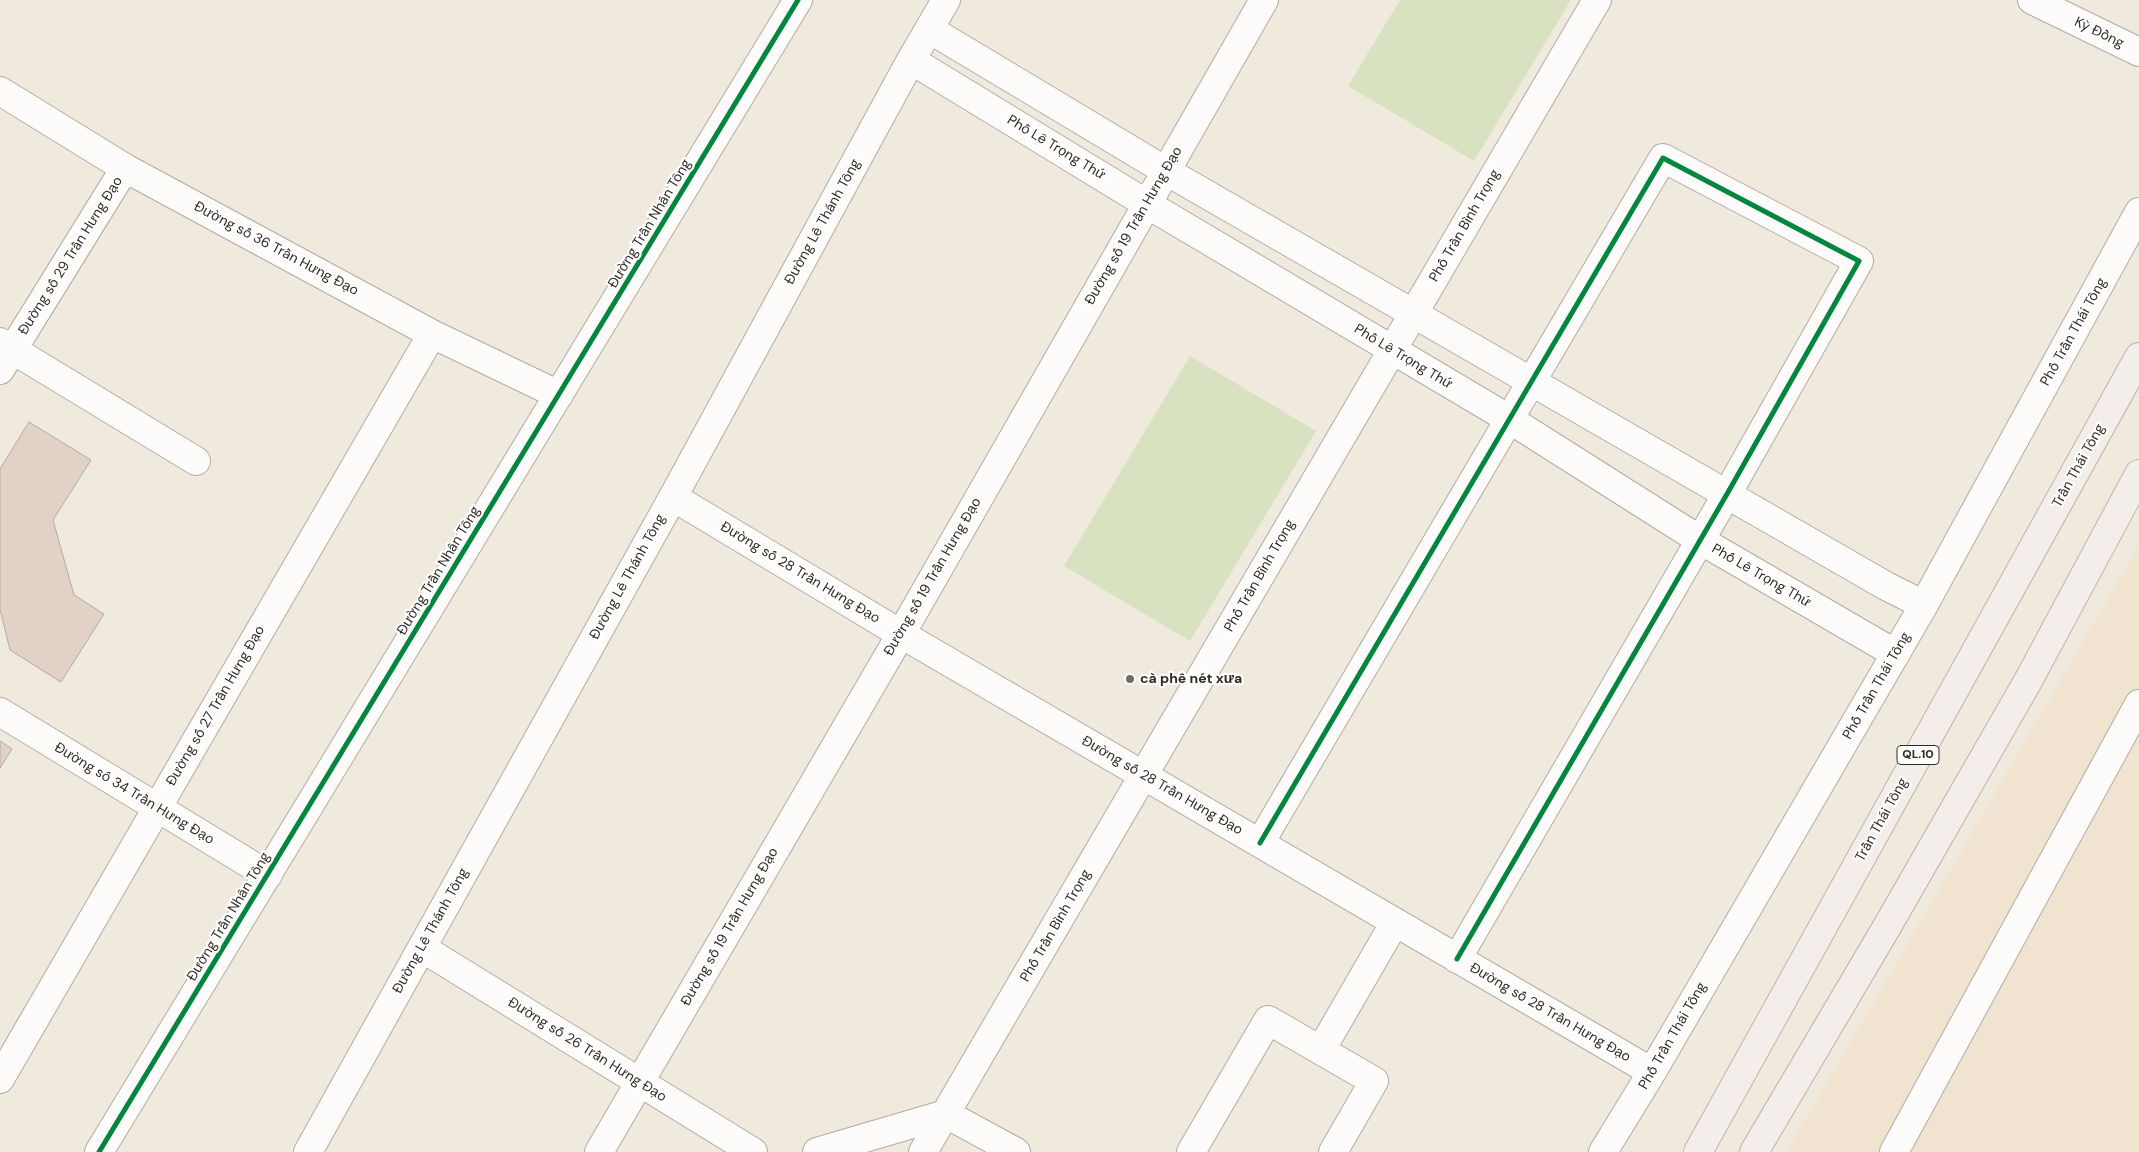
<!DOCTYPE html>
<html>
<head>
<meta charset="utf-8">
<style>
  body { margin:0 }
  canvas { display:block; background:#efe9de }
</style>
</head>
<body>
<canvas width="2139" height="1152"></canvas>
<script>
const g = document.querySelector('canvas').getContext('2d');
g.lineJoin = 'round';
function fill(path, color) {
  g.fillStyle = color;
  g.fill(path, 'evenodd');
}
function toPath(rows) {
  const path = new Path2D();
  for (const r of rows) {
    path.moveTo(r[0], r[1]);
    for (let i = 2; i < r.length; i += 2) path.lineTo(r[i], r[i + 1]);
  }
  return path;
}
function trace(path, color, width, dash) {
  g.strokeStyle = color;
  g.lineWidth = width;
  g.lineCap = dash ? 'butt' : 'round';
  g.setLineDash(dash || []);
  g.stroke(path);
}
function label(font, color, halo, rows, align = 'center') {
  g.font = font + ' "DM Sans",sans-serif';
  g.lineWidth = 4.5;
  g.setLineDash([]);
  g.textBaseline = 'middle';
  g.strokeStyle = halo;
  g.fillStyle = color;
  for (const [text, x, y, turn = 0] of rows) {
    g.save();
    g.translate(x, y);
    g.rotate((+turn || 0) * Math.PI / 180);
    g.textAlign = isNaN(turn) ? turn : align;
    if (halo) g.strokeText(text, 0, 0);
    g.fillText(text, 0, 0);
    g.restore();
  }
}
fill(toPath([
  [2139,545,2139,1152,1787,1152]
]), '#f0e4d0');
fill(toPath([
  [1400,0,1571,0,1474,161,1348,86],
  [1190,356,1316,431,1190,641,1064,566]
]), '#d8e2c1');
const building = toPath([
  [29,422,91,460,53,520,74,595,104,614,61,682,10,650,0,609,0,469,29,422],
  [0,741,12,749,0,768,0,741]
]);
fill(building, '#e1d1c7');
trace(building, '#b1aaa4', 1);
const minor = toPath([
  [2032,0,2139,52],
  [929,29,1166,171,1886,586,1924,605],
  [911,60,1147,204,1509,419,1700,540,1896,654],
  [0,91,125,168,432,334,559,395],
  [0,342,196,461],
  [0,370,125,168],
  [673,497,901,634,1652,1072],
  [0,712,268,875],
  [1260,843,1663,158,1859,261,1727,494,1457,959],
  [422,948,753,1152],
  [1321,1050,1395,922],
  [0,1079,432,334],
  [99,1152,798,0],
  [308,1152,673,497,911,60,946,0],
  [599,1152,901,634,1264,0],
  [817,1152,946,1114,1016,1152],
  [923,1152,1597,0],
  [1191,1152,1268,1020,1374,1081,1333,1152],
  [1603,1152,1652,1072,1921,610,2139,212],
  [1894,1152,2139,704]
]);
const major = toPath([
  [1698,1152,2139,357],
  [1754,1152,1888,925,2028,681,2139,474]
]);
trace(minor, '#b1aca4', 30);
trace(major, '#c1b4ab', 30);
trace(minor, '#fdfcfa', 28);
trace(major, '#f4eeeb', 28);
trace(toPath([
  [1260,843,1663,158,1859,261,1727,494,1457,959],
  [99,1152,798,0]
]), '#00873e', 5);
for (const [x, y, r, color] of [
  [1130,679,5,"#736e64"]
]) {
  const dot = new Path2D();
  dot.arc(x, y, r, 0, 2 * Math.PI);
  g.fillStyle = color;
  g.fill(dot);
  trace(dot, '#fff', 2);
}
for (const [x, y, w] of [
  [1918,755,42]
]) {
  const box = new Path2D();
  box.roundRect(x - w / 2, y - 9.5, w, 19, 4);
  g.fillStyle = '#fff';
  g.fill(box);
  trace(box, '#302b23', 1);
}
label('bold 12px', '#302b23', null, [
  ["QL.10",1918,755]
]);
label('14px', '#302b23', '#fff', [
  ["Kỳ Đồng",2099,33,26],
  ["Phố Lê Trọng Thứ",1056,148,31],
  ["Đường Lê Thánh Tông",823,222,-61],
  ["Đường Trần Nhân Tông",650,224,-59],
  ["Đường số 19 Trần Hưng Đạo",1134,226,-60],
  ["Phố Trần Bình Trọng",1465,226,-60],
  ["Đường số 36 Trần Hưng Đạo",276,249,28],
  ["Đường số 29 Trần Hưng Đạo",71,256,-58],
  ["Phố Trần Thái Tông",2074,332,-61],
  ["Phố Lê Trọng Thứ",1403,357,31],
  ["Trần Thái Tông",2079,466,-61],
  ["Đường Trần Nhân Tông",439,571,-59],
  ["Đường số 28 Trần Hưng Đạo",800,573,31],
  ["Phố Trần Bình Trọng",1260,576,-60],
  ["Phố Lê Trọng Thứ",1761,576,30],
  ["Đường Lê Thánh Tông",628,577,-61],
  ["Đường số 19 Trần Hưng Đạo",933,577,-60],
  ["Phố Trần Thái Tông",1877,686,-60],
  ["Đường số 27 Trần Hưng Đạo",216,706,-60],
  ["Đường số 28 Trần Hưng Đạo",1162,786,30],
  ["Đường số 34 Trần Hưng Đạo",134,794,31],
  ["Trần Thái Tông",1882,820,-61],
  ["Đường Trần Nhân Tông",229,917,-59],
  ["Phố Trần Bình Trọng",1056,926,-60],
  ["Đường số 19 Trần Hưng Đạo",730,927,-60],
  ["Đường Lê Thánh Tông",431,931,-61],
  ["Đường số 28 Trần Hưng Đạo",1550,1013,30],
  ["Phố Trần Thái Tông",1673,1036,-60],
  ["Đường số 26 Trần Hưng Đạo",587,1050,32]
]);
label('bold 14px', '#302b23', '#fff', [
  ["cà phê nét xưa",1140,679]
], 'left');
</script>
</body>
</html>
